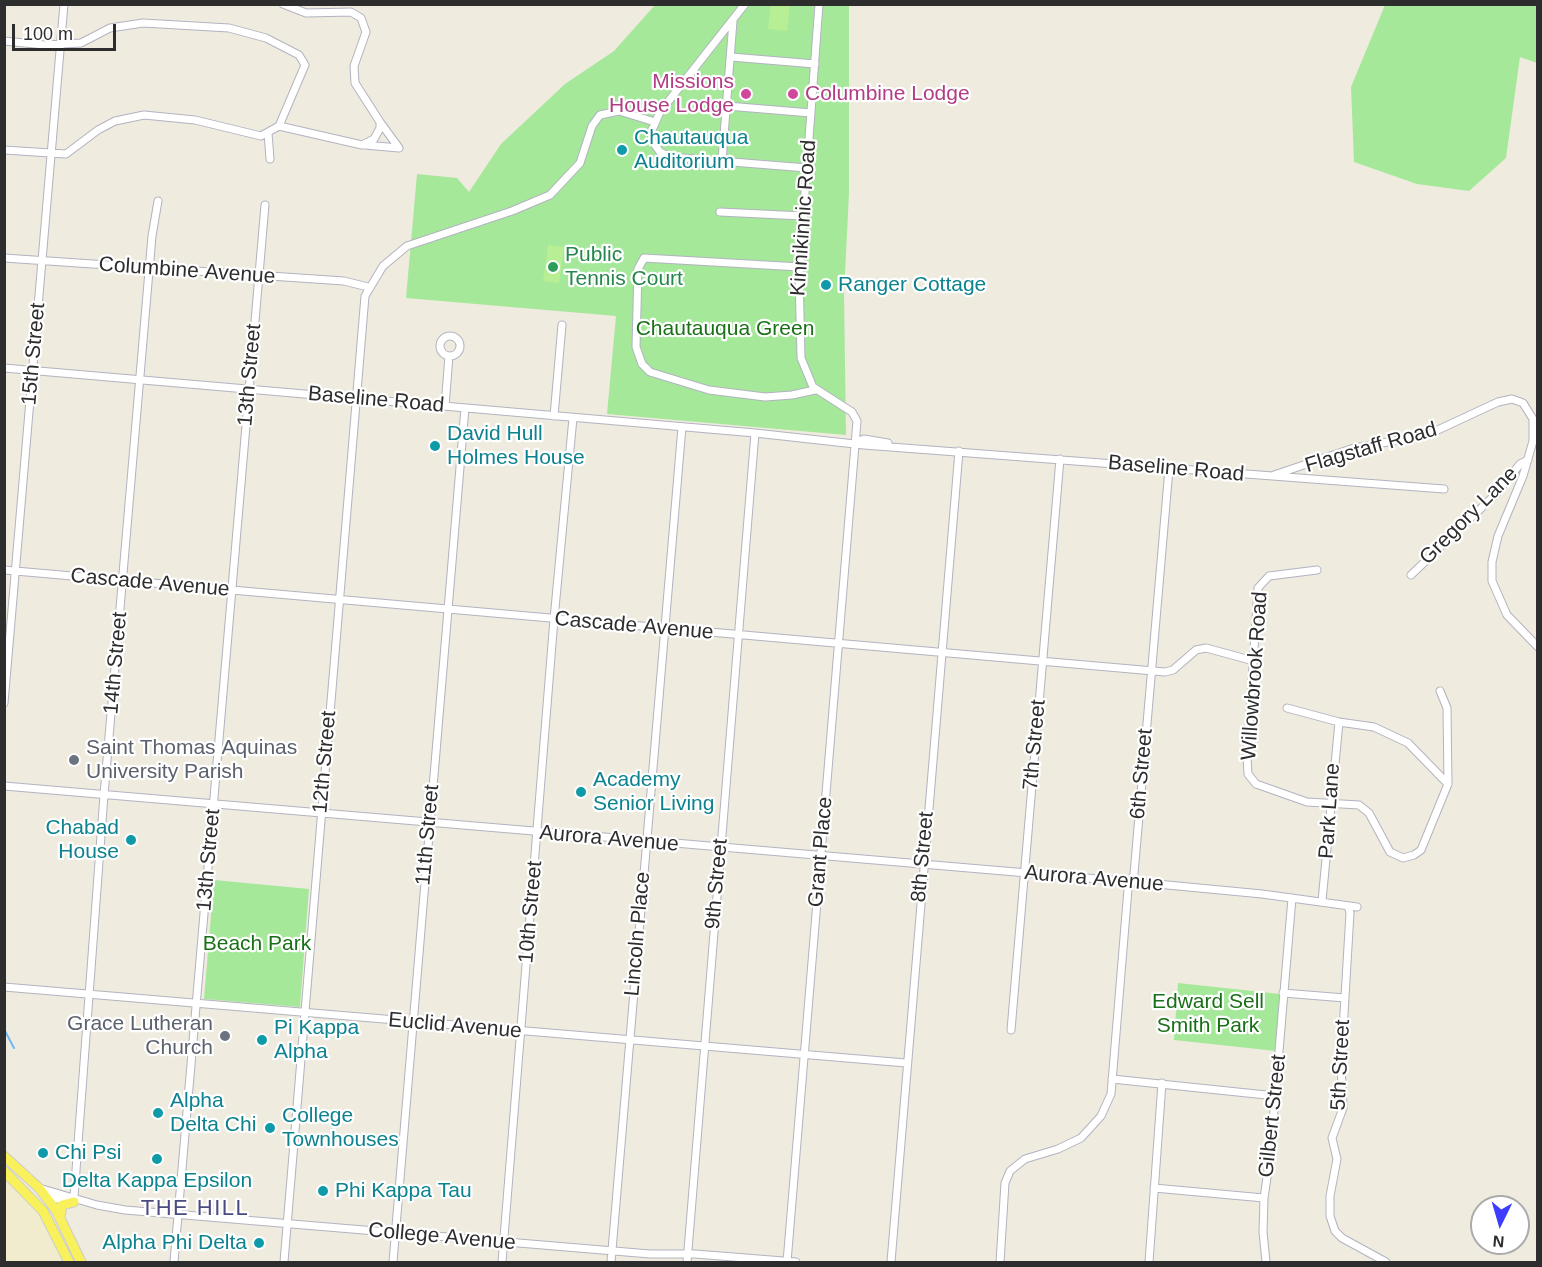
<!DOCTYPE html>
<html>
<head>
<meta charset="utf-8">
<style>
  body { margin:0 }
  #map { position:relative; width:1542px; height:1267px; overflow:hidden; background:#efebdf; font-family:Arial,sans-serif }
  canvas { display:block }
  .frame { position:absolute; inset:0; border:6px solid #2d2d2d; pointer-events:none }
  .north { position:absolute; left:1470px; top:1195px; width:60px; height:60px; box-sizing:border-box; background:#fff; border:2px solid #ababab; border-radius:50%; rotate:185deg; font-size:16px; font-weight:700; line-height:24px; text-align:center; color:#2d2d2d }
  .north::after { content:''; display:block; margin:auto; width:21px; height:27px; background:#3d3cff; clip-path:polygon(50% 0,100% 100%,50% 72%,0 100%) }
  .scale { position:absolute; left:12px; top:24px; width:104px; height:27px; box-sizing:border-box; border:3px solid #2d2d2d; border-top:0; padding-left:8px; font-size:18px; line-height:21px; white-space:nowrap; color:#2d2d2d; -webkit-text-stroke:4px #fff; paint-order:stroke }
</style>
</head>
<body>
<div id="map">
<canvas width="1542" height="1267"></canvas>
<div class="frame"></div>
<div class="north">N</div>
<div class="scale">100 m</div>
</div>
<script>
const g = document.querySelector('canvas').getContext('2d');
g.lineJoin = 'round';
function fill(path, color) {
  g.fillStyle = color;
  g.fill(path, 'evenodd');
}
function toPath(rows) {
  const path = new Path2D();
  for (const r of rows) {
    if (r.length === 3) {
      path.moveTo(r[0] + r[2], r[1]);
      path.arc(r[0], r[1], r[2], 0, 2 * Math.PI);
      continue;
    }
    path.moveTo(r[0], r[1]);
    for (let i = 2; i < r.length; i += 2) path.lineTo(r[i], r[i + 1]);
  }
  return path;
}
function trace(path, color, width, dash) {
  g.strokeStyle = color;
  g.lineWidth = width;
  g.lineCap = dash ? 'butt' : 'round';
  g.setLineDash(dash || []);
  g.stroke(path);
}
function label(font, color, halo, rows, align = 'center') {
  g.font = font + ' Arial,sans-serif';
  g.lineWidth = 4.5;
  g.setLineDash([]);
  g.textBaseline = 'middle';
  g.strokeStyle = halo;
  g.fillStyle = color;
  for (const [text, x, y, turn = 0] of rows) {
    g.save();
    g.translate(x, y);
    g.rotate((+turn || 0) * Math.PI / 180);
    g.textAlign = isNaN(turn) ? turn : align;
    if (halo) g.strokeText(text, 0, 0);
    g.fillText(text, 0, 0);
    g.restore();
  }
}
fill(toPath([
  [4,1176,32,1203,49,1226,65,1262,5,1262]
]), '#f1ecce');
fill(toPath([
  [655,5,849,5,849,193,844,294,846,435,607,414,616,316,406,298,417,174,457,178,469,192,501,144,565,84,614,51],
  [1385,5,1537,5,1537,63,1520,57,1506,158,1469,191,1417,184,1354,162,1351,87],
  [214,880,309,889,300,1007,204,999],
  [1178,983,1280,994,1276,1051,1174,1040]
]), '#a5e89a');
fill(toPath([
  [771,5,790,5,787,31,768,29],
  [548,245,564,247,559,283,543,281]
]), '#b8ef95');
trace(toPath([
  [4,1029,14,1048]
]), '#6eb8f5', 2);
const minor = toPath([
  [745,4,660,112,652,130,652,141,660,152,670,157,807,168],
  [4,41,45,45,81,43,110,28,143,23,229,28,266,38,299,55,305,65,279,126,261,136,195,120,144,115,115,121,98,130,66,154,4,150],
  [731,57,815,64],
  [727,106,811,113],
  [279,126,362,145,374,139,380,128,380,122,355,83,354,66,366,32,361,18,351,12,306,13,283,4],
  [268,133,270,159],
  [365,145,399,148,380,122],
  [722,161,733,21],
  [720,212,803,216],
  [4,258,344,281,368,287],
  [800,267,644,258,638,269,636,347,642,364,650,372,709,390,765,397,792,395,815,390],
  [450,346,10],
  [4,368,755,433,864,445,1444,489],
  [445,406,449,356],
  [554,416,562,325],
  [856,442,864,439,888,443],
  [1274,475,1354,448,1427,435,1498,402,1512,399,1523,403,1533,419,1533,441,1523,476,1498,536,1492,562,1492,581,1507,615,1538,647],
  [4,570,1165,672,1173,670,1196,650,1206,648,1254,661],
  [1317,570,1269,576,1258,588,1247,757,1248,774,1256,784,1307,802,1359,805,1369,813,1390,852,1403,858,1414,855,1421,850,1448,784,1447,708,1440,691],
  [1411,575,1497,493,1520,464,1528,460],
  [4,703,64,4],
  [1287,708,1339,722,1374,727,1408,743,1448,784],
  [4,786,1157,884,1262,894,1357,907],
  [1322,901,1339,722],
  [1348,906,1350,913,1341,1064,1343,1108,1332,1138,1337,1159,1330,1196,1330,1216,1335,1231,1342,1238,1386,1262],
  [4,987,906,1063],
  [1283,993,1345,998],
  [1011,1030,1060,459],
  [1112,1079,1276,1096],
  [39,1188,97,1205,125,1210,650,1254,695,1254,796,1262],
  [1154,1188,1264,1198],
  [46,1197,71,1201],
  [74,1197,104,795,152,236,158,201],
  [174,1262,265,205],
  [284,1262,365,296,383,266,407,246,512,211,550,195,580,163,592,126,600,115,619,111,655,122],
  [393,1262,465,408],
  [502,1262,554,619,573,418],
  [611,1262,682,427],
  [687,1262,755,433],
  [787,1262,857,421,852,412,813,387,801,358,799,273,819,4],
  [891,1262,959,451],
  [1000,1262,1005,1183,1010,1171,1025,1159,1058,1149,1081,1138,1101,1116,1111,1094,1128,889,1134,874,1169,469],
  [1149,1262,1162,1083],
  [1266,1262,1263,1232,1264,1198,1270,1157,1292,898]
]);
const major = toPath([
  [4,1156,39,1188,56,1210,81,1262],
  [4,1171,43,1211,69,1262],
  [60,1217,62,1205,74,1202]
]);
trace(minor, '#b3b3c1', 9);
trace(major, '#cdcdcd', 11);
trace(minor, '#fff', 7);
trace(major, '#f8f15c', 9);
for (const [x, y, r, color] of [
  [746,94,6,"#d1479c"],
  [793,94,6,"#d1479c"],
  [622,150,6,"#0f9aa8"],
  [553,267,6,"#2e9e5b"],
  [826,285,6,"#0f9aa8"],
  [435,446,6,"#0f9aa8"],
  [74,760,6,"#6b7280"],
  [581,792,6,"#0f9aa8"],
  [131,840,6,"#0f9aa8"],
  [225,1036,6,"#6b7280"],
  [262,1040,6,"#0f9aa8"],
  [158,1113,6,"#0f9aa8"],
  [270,1128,6,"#0f9aa8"],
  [43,1153,6,"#0f9aa8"],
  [157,1159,6,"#0f9aa8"],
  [323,1191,6,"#0f9aa8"],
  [259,1243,6,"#0f9aa8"]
]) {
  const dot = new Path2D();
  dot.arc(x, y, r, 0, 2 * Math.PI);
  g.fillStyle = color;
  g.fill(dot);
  trace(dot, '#fff', 2);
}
label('21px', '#b23c85', '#fff', [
  ["Missions",734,82],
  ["House Lodge",734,106],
  ["Columbine Lodge",805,94,"left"]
], 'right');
label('21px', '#0d838f', '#fff', [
  ["Chautauqua",634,138],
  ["Auditorium",634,162],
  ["Ranger Cottage",838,285],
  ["David Hull",447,434],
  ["Holmes House",447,458],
  ["Academy",593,780],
  ["Senior Living",593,804],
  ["Chabad",119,828,"right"],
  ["House",119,852,"right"],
  ["Pi Kappa",274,1028],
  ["Alpha",274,1052],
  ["Alpha",170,1101],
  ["Delta Chi",170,1125],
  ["College",282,1116],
  ["Townhouses",282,1140],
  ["Chi Psi",55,1153],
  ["Delta Kappa Epsilon",157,1181,"center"],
  ["Phi Kappa Tau",335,1191],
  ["Alpha Phi Delta",247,1243,"right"]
], 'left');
label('21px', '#2d2d2d', '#fff', [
  ["Kinnikinnic Road",804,218,-86],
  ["Columbine Avenue",187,271,4],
  ["15th Street",34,354,-85],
  ["13th Street",250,375,-85],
  ["Baseline Road",376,400,5],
  ["Flagstaff Road",1371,448,-16],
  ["Baseline Road",1176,469,5],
  ["Gregory Lane",1469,516,-45],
  ["Cascade Avenue",150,583,5],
  ["Cascade Avenue",634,626,5],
  ["14th Street",116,663,-85],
  ["Willowbrook Road",1255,676,-86],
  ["7th Street",1035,745,-85],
  ["12th Street",325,762,-85],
  ["6th Street",1142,774,-85],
  ["Park Lane",1330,811,-86],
  ["11th Street",428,835,-85],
  ["Aurora Avenue",609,839,5],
  ["Grant Place",821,852,-85],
  ["8th Street",923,857,-85],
  ["13th Street",209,860,-85],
  ["Aurora Avenue",1094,879,5],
  ["9th Street",717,884,-85],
  ["10th Street",531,912,-85],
  ["Lincoln Place",638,934,-85],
  ["Euclid Avenue",455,1026,5],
  ["5th Street",1341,1065,-87],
  ["Gilbert Street",1273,1116,-84],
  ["College Avenue",442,1237,5]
]);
label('21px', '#27864d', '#fff', [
  ["Public",565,255],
  ["Tennis Court",565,279]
], 'left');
label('21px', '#197017', '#fff', [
  ["Chautauqua Green",725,329],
  ["Beach Park",257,944],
  ["Edward Sell",1208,1002],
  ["Smith Park",1208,1026]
]);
label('21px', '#5b616d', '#fff', [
  ["Saint Thomas Aquinas",86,748],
  ["University Parish",86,772],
  ["Grace Lutheran",213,1024,"right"],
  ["Church",213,1048,"right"]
], 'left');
g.letterSpacing = '1.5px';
label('22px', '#4b4a81', '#fff', [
  ["THE HILL",195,1209]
]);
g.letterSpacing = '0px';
</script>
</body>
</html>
